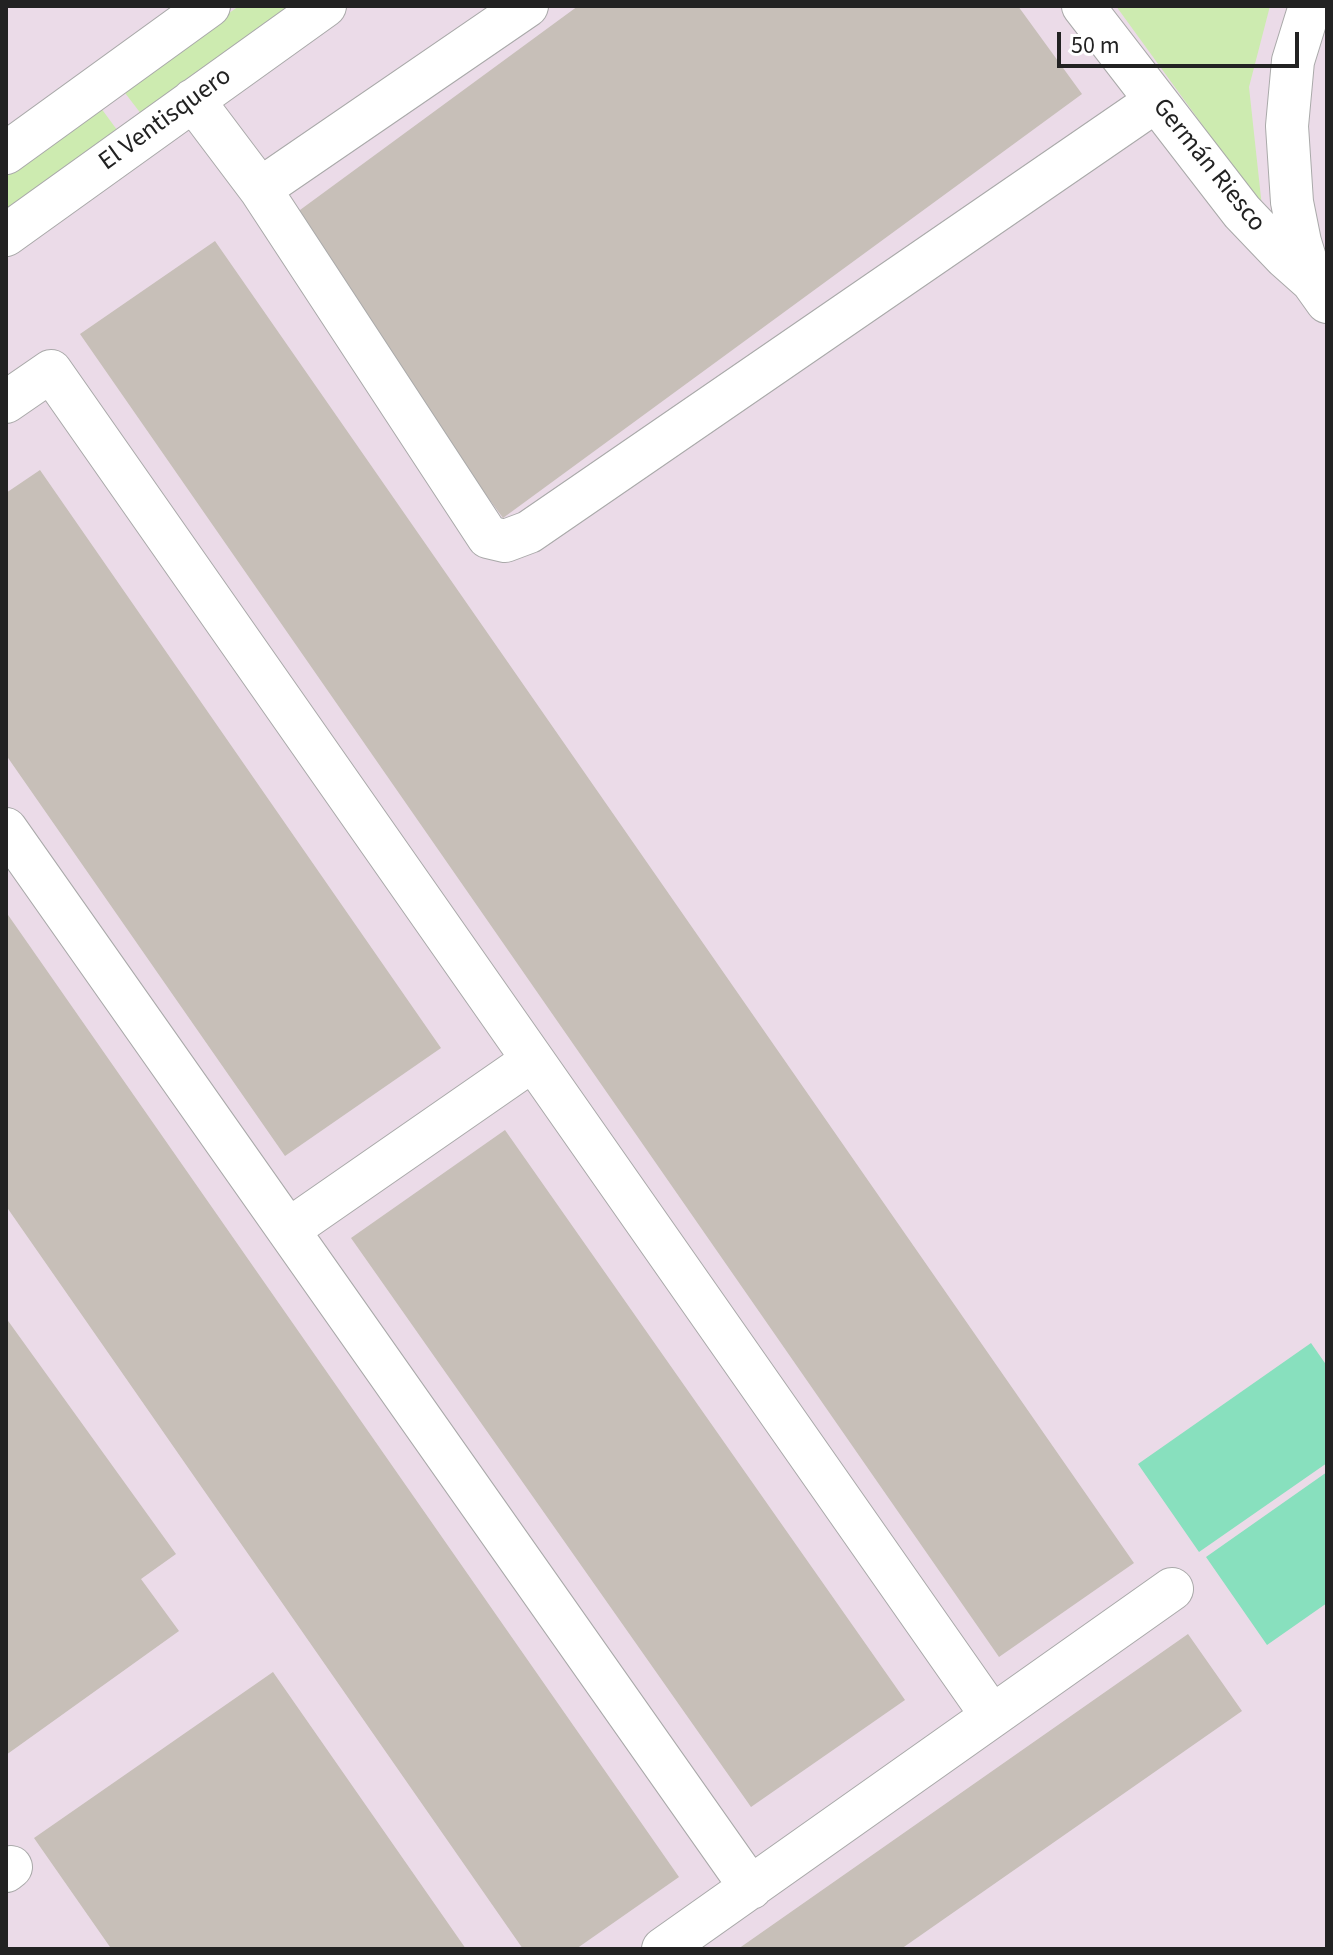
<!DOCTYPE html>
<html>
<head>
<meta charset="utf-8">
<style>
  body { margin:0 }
  #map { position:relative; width:1333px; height:1955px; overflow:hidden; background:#f2efe9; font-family:"Source Sans 3",sans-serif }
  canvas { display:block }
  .frame { position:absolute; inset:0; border:8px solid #222; pointer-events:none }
  .scale { position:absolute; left:1057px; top:32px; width:242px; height:36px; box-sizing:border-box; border:4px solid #222; border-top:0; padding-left:10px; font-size:24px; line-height:28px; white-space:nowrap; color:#222; -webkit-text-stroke:6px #fff; paint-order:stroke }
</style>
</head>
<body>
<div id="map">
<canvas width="1333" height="1955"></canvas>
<div class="frame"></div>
<div class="scale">50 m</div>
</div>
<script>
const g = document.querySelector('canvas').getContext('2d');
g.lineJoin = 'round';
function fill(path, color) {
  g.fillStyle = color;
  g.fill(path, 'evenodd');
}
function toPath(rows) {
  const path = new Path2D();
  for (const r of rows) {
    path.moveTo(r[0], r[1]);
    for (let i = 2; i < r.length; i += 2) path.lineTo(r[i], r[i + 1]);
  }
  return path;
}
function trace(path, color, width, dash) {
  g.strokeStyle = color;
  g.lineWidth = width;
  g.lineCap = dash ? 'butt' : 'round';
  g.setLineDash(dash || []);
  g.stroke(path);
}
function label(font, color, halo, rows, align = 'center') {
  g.font = font + ' "Source Sans 3",sans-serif';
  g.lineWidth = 6;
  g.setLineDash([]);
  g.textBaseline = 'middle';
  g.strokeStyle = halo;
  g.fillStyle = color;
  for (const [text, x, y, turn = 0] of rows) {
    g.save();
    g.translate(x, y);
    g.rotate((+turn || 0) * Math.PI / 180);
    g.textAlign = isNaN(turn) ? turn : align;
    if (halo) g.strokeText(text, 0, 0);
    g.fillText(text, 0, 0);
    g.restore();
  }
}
fill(toPath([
  [6,6,1327,6,1327,1949,6,1949]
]), '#ebdbe8');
fill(toPath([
  [239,6,305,6,145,119,122,89],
  [1116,6,1270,6,1249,87,1262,207],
  [98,104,120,134,6,216,6,170]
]), '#cdebb0');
fill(toPath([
  [1311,1343,1327,1366,1327,1463,1199,1552,1138,1464],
  [1327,1472,1327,1603,1267,1645,1206,1557]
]), '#88e0be');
fill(toPath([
  [578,6,1018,6,1082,94,503,518,285,221],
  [215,241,1134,1563,999,1657,80,334],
  [40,470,441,1048,285,1156,6,755,6,493],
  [6,912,679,1877,576,1949,523,1949,6,1206],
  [505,1130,905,1700,751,1807,351,1238],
  [6,1318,176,1554,141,1579,179,1631,6,1755],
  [1188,1634,1242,1711,901,1949,738,1949],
  [273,1672,466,1949,107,1949,110,1947,34,1838]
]), '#c7bfb8');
const minor = toPath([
  [1083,6,1242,212,1285,257,1312,281,1327,302],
  [1310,6,1293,61,1287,126,1292,202,1300,242,1312,281],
  [193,100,260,189,488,537,505,541,529,532,1156,101],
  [6,153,209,6],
  [260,189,527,6],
  [6,235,325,6],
  [6,402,51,371,992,1716],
  [6,829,751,1888],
  [288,1230,533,1060],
  [6,1871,11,1867],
  [663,1949,1172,1589]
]);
trace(minor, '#a9a9a9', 44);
trace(minor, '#fff', 42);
label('26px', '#222', '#fff', [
  ["El Ventisquero",166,120,-36],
  ["Germán Riesco",1208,166,51]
]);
</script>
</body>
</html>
